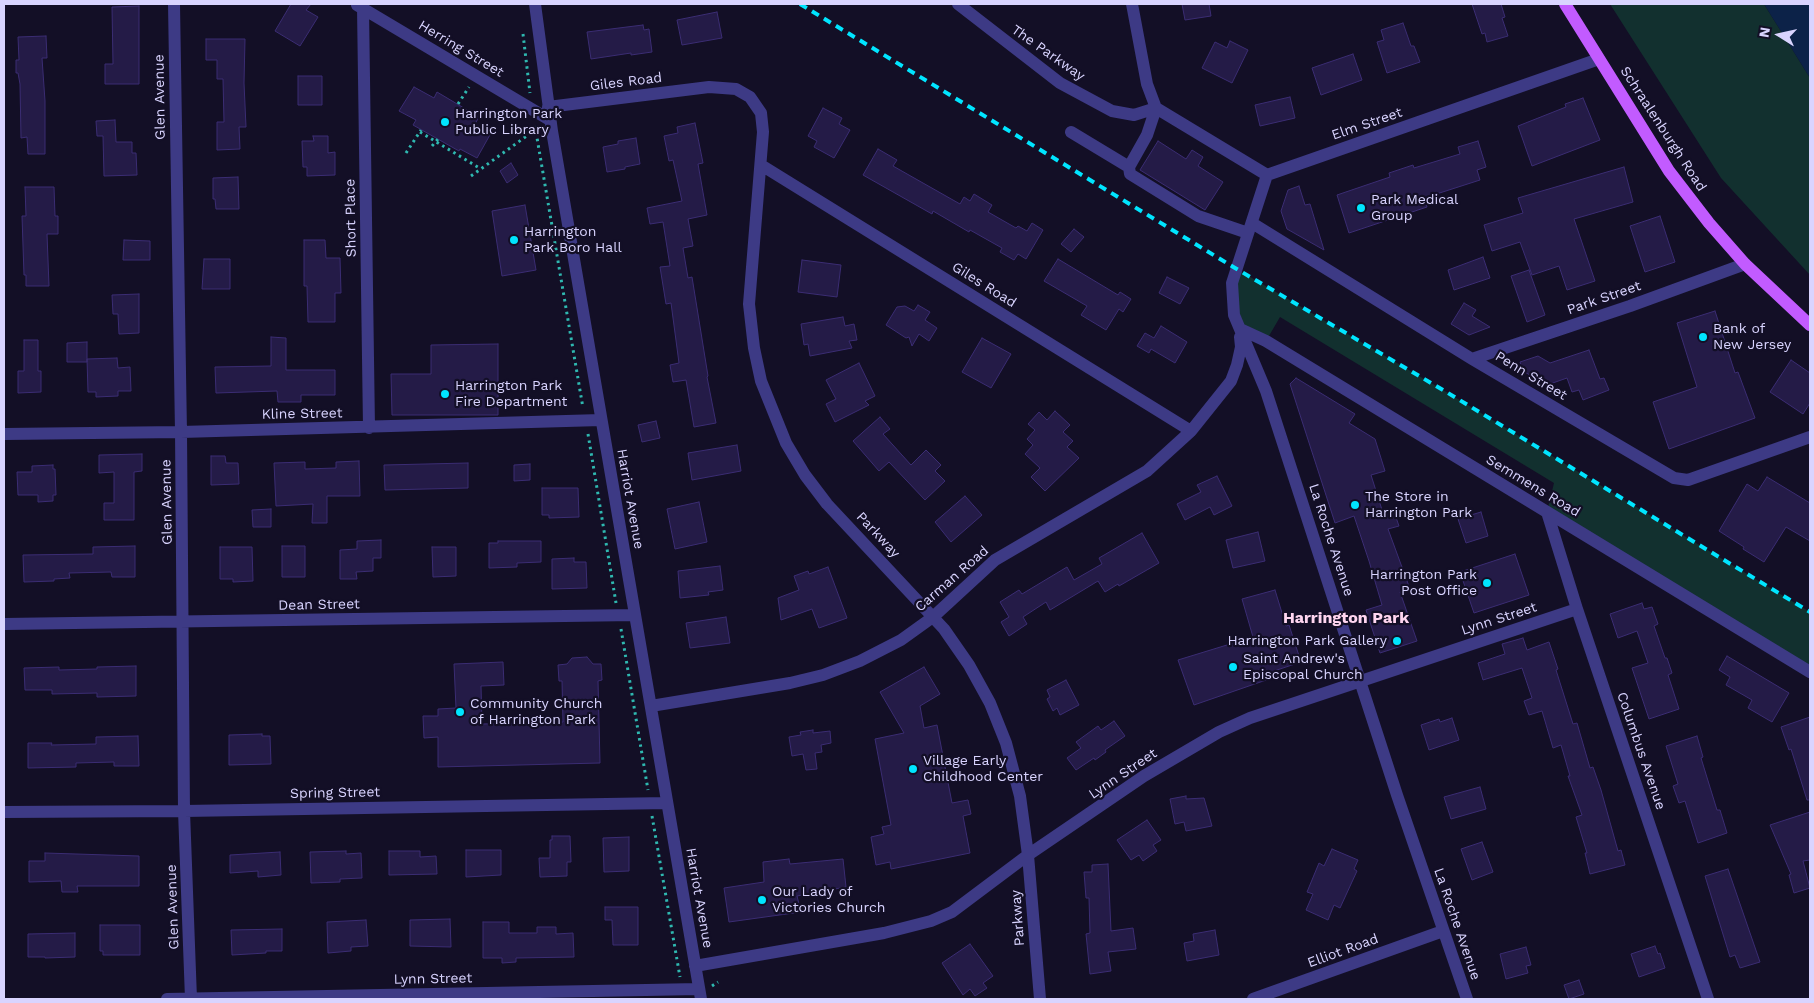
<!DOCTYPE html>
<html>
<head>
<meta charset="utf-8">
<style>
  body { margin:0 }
  #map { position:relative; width:1814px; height:1003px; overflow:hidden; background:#130f26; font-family:"Work Sans",sans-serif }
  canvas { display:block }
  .frame { position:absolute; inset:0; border:5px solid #d9d4ff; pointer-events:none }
  .north { position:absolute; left:1754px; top:10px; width:50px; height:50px; -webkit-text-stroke:4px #130f26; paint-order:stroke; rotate:280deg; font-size:14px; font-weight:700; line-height:20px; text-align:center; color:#d9d4ff }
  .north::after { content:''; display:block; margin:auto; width:18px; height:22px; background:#d9d4ff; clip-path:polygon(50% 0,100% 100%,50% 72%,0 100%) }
</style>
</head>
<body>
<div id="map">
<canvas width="1814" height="1003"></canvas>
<div class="frame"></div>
<div class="north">N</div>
</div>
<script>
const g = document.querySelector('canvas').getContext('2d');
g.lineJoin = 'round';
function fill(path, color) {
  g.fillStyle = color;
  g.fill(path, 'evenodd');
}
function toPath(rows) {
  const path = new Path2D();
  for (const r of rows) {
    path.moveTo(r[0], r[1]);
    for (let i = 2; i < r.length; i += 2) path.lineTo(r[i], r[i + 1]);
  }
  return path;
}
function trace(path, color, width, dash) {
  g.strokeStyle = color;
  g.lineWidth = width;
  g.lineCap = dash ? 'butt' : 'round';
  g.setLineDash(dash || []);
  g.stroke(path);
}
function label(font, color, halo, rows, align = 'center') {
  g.font = font + ' "Work Sans",sans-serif';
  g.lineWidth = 4.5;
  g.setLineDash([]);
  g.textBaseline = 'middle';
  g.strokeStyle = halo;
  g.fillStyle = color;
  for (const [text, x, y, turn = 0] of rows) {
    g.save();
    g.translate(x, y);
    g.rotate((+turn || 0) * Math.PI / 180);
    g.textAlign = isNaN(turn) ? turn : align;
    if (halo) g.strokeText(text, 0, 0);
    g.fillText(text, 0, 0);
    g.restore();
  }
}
fill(toPath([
  [1610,4,1764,4,1810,78,1810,275,1721,178],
  [1235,268,1443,390,1810,612,1810,672,1547,512,1554,483,1280,317,1266,341,1240,329]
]), '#12302f');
fill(toPath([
  [1764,4,1810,4,1810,78]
]), '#0c2248');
const building = toPath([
  [291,4,311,4,306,10,318,17,300,46,275,31,291,4],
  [1182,4,1209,4,1211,16,1185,20,1182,4],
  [1472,4,1501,4,1505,17,1502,18,1508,36,1487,42,1485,33,1482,34,1472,4],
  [139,6,139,84,105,84,105,64,113,64,112,7,139,6],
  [717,12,722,38,682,45,677,20,717,12],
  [1403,23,1411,46,1414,46,1420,62,1387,73,1377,42,1384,40,1381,30,1403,23],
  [643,25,644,30,649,29,652,52,631,55,631,53,591,59,587,32,643,25],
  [46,36,47,58,42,58,45,101,45,154,28,154,27,137,21,138,20,84,18,73,16,73,16,60,19,60,18,37,46,36],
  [206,39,245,39,244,83,246,127,239,127,240,149,217,150,217,122,224,122,223,79,217,79,217,60,206,60,206,39],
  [1230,41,1248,50,1232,83,1202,68,1215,42,1227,48,1230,41],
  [1353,54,1362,80,1321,95,1312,68,1353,54],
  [298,76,322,76,322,105,298,105,298,76],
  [414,87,434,98,437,92,479,117,475,124,491,133,477,158,460,149,459,151,413,125,416,120,399,111,414,87],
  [1290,97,1295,118,1260,126,1255,105,1290,97],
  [1583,98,1600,140,1532,166,1518,126,1566,107,1565,104,1583,98],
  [823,108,842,118,839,124,850,130,834,158,814,147,817,141,808,136,823,108],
  [115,120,116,142,132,142,132,153,136,153,137,175,104,176,103,136,97,136,96,121,115,120],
  [695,123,703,163,698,164,707,215,688,219,693,246,683,248,688,278,692,277,708,376,707,377,716,423,694,427,686,380,673,382,670,365,679,363,671,303,666,304,660,267,670,266,663,222,650,224,647,208,682,201,673,160,669,161,664,136,678,133,677,127,695,123],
  [313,136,328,136,328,153,335,152,335,175,307,176,307,167,303,167,302,141,314,141,313,136],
  [636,138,640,164,625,167,625,169,607,172,603,147,618,144,618,141,636,138],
  [1158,141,1186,159,1192,150,1203,157,1198,166,1223,182,1205,210,1140,170,1158,141],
  [1478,141,1486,167,1477,170,1480,180,1424,198,1427,207,1349,233,1337,195,1390,177,1389,173,1413,165,1414,168,1460,154,1458,147,1478,141],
  [878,149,897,160,893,166,960,204,964,197,970,201,974,194,992,205,988,212,1016,228,1018,226,1027,231,1032,223,1043,230,1026,259,1018,254,1014,260,1000,252,1002,248,970,230,969,232,933,211,932,214,863,175,878,149],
  [511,163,518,175,507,183,500,171,511,163],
  [1624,167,1633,202,1574,219,1595,281,1567,290,1559,266,1532,275,1520,242,1492,251,1484,225,1523,213,1518,198,1624,167],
  [238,177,239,209,216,209,215,199,213,199,213,178,238,177],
  [1299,186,1305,205,1310,204,1324,250,1287,229,1281,211,1288,190,1299,186],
  [25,187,54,187,55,216,58,216,58,234,47,234,49,286,26,286,26,275,24,275,22,216,26,216,25,187],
  [525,205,536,270,502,276,492,211,525,205],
  [1660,216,1675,262,1645,272,1630,226,1660,216],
  [1074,229,1084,237,1071,252,1061,244,1074,229],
  [124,240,150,241,150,260,123,260,124,240],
  [304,240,325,240,326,258,340,258,341,293,335,293,335,322,308,322,307,286,304,286,304,240],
  [1483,257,1490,278,1454,290,1448,270,1483,257],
  [204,259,230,259,230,289,202,289,204,259],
  [1058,259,1118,295,1120,292,1131,299,1123,312,1119,309,1106,330,1081,315,1087,306,1044,281,1058,259],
  [802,260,841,265,837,297,798,292,802,260],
  [1529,270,1545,315,1527,322,1511,276,1529,270],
  [1167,277,1189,288,1180,304,1159,293,1167,277],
  [139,294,139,333,119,334,118,314,113,314,112,295,139,294],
  [1464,303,1476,310,1472,316,1490,327,1469,335,1451,324,1464,303],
  [918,305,930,312,925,320,937,328,929,341,919,334,912,346,909,337,906,338,886,325,897,307,905,306,914,311,918,305],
  [1715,311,1735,373,1738,372,1755,418,1669,449,1653,402,1697,387,1677,323,1715,311],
  [843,317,845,326,854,324,857,340,849,341,852,348,810,356,808,344,804,345,801,324,843,317],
  [1161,326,1187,342,1175,363,1151,349,1149,353,1137,346,1145,333,1154,338,1161,326],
  [271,337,286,338,286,370,335,370,335,395,301,395,301,402,278,402,277,391,216,393,215,367,271,366,271,337],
  [982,338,1011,354,991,388,962,372,982,338],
  [24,340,38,340,38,371,41,371,41,392,18,393,18,371,24,371,24,340],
  [87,342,87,362,67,362,67,343,87,342],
  [498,344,498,415,392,415,391,374,431,374,431,345,498,344],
  [1589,350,1600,379,1604,378,1609,390,1583,400,1579,390,1572,392,1567,378,1547,385,1523,371,1520,362,1538,356,1550,363,1589,350],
  [117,358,118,368,130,367,131,391,118,391,118,396,96,397,96,392,88,392,87,359,117,358],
  [1791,360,1810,373,1810,403,1803,414,1770,392,1791,360],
  [859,363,875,396,865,401,869,405,835,422,826,404,836,399,826,380,859,363],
  [1296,378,1355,414,1349,423,1375,439,1385,471,1371,475,1383,513,1393,509,1399,526,1388,529,1410,589,1400,592,1417,641,1380,653,1366,610,1382,605,1369,561,1354,516,1335,523,1290,384,1296,378],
  [1055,411,1070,425,1063,432,1073,441,1067,447,1079,458,1045,491,1031,477,1040,468,1025,454,1033,445,1027,439,1035,430,1028,424,1039,412,1047,420,1055,411],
  [880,417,890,429,883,434,911,465,926,450,941,465,935,471,945,481,925,500,889,462,879,471,853,441,880,417],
  [656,421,660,438,642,442,638,425,656,421],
  [737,445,741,471,692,480,688,453,737,445],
  [142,454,142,471,134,472,134,520,104,520,104,503,114,503,114,472,99,473,99,455,142,454],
  [211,456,225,456,226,463,238,463,239,484,211,485,211,456],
  [359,461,360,496,327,496,327,523,312,523,313,504,276,506,274,463,305,462,305,469,336,468,336,462,359,461],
  [468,463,468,488,385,490,384,465,468,463],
  [530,464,530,480,514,481,514,465,530,464],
  [53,465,53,469,55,469,56,495,53,495,53,501,38,502,38,495,18,495,17,472,32,472,32,466,53,465],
  [1217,476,1232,506,1214,515,1210,507,1185,520,1177,504,1201,492,1197,485,1217,476],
  [1767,477,1810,503,1810,541,1786,527,1764,562,1743,549,1744,547,1719,531,1747,484,1758,491,1767,477],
  [542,488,578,488,579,517,549,518,549,515,542,515,542,488],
  [965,496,982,515,951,542,935,522,965,496],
  [699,502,707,542,675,549,667,509,699,502],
  [271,509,271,527,253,527,252,510,271,509],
  [1481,512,1488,536,1466,543,1458,519,1481,512],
  [1258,532,1265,561,1233,568,1226,540,1258,532],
  [1142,533,1159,563,1119,586,1118,584,1105,592,1098,581,1050,610,1046,602,1023,617,1027,624,1009,636,1001,622,1009,617,1000,602,1019,590,1022,594,1067,567,1074,580,1102,564,1099,558,1142,533],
  [381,540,381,558,373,558,373,571,356,572,357,579,340,579,340,550,357,549,357,541,381,540],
  [498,541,541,541,541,562,517,563,517,567,489,568,489,543,498,543,498,541],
  [135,546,135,577,112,577,111,572,69,573,70,578,54,579,54,581,24,582,23,555,93,554,93,547,135,546],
  [282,546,305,546,305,577,282,577,282,546],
  [220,547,252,547,253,581,233,582,233,579,220,579,220,547],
  [432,547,456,547,456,576,433,577,432,547],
  [1515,554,1529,595,1474,613,1460,572,1515,554],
  [574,558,574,562,586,562,587,588,552,589,552,559,574,558],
  [720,566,723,590,708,592,709,595,680,598,678,571,720,566],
  [828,567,847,618,819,628,812,609,781,620,778,598,799,590,794,576,808,571,809,574,828,567],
  [1275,590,1286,626,1289,625,1301,662,1271,672,1272,678,1194,705,1178,660,1253,637,1242,599,1275,590],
  [1642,603,1644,609,1652,607,1658,624,1654,626,1665,658,1667,658,1672,673,1668,675,1679,709,1649,719,1632,668,1648,663,1637,631,1618,638,1610,614,1642,603],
  [726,617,730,643,690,648,686,623,726,617],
  [1523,638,1527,650,1549,642,1558,669,1556,670,1573,724,1577,723,1590,768,1593,767,1601,790,1618,851,1621,850,1625,865,1590,874,1585,853,1587,853,1576,817,1582,815,1568,776,1570,776,1561,745,1553,748,1542,711,1529,715,1524,701,1532,698,1522,668,1483,680,1478,663,1505,654,1502,644,1523,638],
  [1727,656,1789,693,1772,722,1748,708,1752,700,1726,685,1730,677,1719,670,1727,656],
  [587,657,593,664,601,664,602,680,598,681,600,763,438,767,438,737,424,738,423,716,438,716,438,709,456,708,454,664,503,662,504,685,481,686,482,724,563,722,562,681,559,681,558,665,567,664,572,658,587,657],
  [136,666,136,696,97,697,97,693,52,694,52,690,25,690,24,668,59,667,59,670,97,669,97,667,136,666],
  [924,667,940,694,920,706,924,728,937,725,952,803,968,800,971,814,963,816,970,853,891,869,890,862,876,865,871,837,884,834,882,827,891,825,875,739,904,733,880,692,924,667],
  [1066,680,1079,705,1060,715,1057,708,1053,711,1047,699,1050,697,1047,690,1066,680],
  [1810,717,1810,800,1807,800,1791,749,1789,750,1781,727,1810,717],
  [1452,718,1459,740,1429,750,1421,725,1439,719,1440,722,1452,718],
  [1114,721,1125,736,1105,750,1106,752,1095,760,1094,758,1076,770,1067,758,1081,748,1076,742,1098,726,1101,730,1114,721],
  [813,730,813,733,830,731,831,743,821,745,822,752,815,753,817,769,806,770,803,754,792,756,789,737,801,735,800,732,813,730],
  [262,734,262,736,270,736,271,764,229,765,229,735,262,734],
  [138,736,139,766,114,766,114,762,76,763,76,767,28,768,28,743,52,743,51,745,96,744,96,737,138,736],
  [1697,736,1703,757,1701,758,1717,810,1720,810,1727,833,1698,843,1685,801,1679,803,1673,786,1678,784,1666,746,1697,736],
  [1480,787,1486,809,1451,819,1444,797,1480,787],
  [1186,796,1186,799,1204,798,1212,826,1186,831,1184,822,1175,824,1170,799,1186,796],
  [1810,812,1810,860,1803,861,1810,888,1794,893,1789,875,1791,874,1770,825,1810,812],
  [1147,820,1161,840,1153,845,1157,851,1143,861,1139,855,1131,860,1117,840,1147,820],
  [552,836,570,836,571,862,567,862,567,876,540,877,539,858,550,858,550,840,552,840,552,836],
  [629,837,629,871,604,872,603,838,629,837],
  [1482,842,1493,872,1472,880,1461,849,1482,842],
  [1332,849,1358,860,1354,869,1357,871,1340,908,1334,905,1328,920,1306,910,1313,894,1307,892,1319,863,1324,866,1332,849],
  [466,850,501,850,501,875,466,877,466,850],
  [346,851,346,854,361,853,362,878,340,879,340,882,311,883,310,852,346,851],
  [389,851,420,851,420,857,436,856,437,874,389,875,389,851],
  [280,852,281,875,258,877,258,871,230,873,230,855,280,852],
  [45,853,139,856,139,886,77,886,78,892,62,892,61,881,29,882,29,861,45,861,45,853],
  [789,859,790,864,843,859,846,887,797,896,801,912,729,922,724,888,764,882,763,862,789,859],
  [1108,864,1111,931,1133,928,1136,949,1108,952,1111,971,1090,974,1086,934,1090,933,1089,898,1086,898,1084,872,1092,872,1092,865,1108,864],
  [1728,869,1760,962,1740,968,1735,955,1730,957,1705,876,1728,869],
  [605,907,638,907,638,945,613,945,612,920,605,920,605,907],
  [450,919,451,947,410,946,410,920,450,919],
  [366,920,368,946,351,947,351,951,328,953,327,922,366,920],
  [483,922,509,922,509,933,537,933,537,927,556,927,556,934,573,933,574,957,516,958,516,962,502,963,502,958,483,958,483,922],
  [100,925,140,925,140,955,103,955,103,951,100,951,100,925],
  [282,929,282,951,266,951,266,953,232,955,231,930,282,929],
  [1215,930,1219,955,1187,961,1184,943,1194,941,1193,934,1215,930],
  [75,933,75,957,45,958,45,957,28,957,28,934,75,933],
  [970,944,993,976,983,983,987,988,975,996,970,989,963,995,942,963,970,944],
  [1655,946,1658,954,1660,953,1665,968,1639,977,1631,954,1655,946],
  [1526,947,1531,965,1526,966,1528,973,1506,979,1500,954,1526,947],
  [1579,980,1584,994,1569,999,1564,985,1579,980]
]);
fill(building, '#241b47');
trace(building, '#3b2d73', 1);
trace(toPath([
  [523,34,530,93],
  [458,104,469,87],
  [535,126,583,408],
  [420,132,481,169],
  [432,146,438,139],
  [406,153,421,130],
  [471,176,535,130],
  [588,434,616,603],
  [621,629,648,790],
  [652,816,680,977],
  [712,986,718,982]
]), '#2fb8b0', 3, [2.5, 4]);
trace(toPath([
  [174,4,181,432,184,811,191,999],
  [535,4,552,131,701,999],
  [958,4,1060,83,1112,111,1134,115,1156,108],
  [1132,4,1147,84,1156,108],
  [357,5,550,120],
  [363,8,369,428],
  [548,107,709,87,736,89,750,97,761,113,763,132,749,304,754,348,761,381,786,443,805,475,827,504,944,629,969,665,990,703,1006,743,1020,796,1028,855,1040,999],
  [1156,108,1267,175],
  [1071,132,1129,167,1147,135,1156,108],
  [761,165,1191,431],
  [1129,167,1130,174,1198,216,1248,233],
  [1267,175,1232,283,1234,315,1266,391,1397,795,1467,999],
  [1267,175,1599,59],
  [1252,223,1472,359,1674,478,1688,480,1810,437],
  [1240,329,1266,341,1810,672],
  [1472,359,1630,306,1745,264],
  [4,434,181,432,601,420],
  [1547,512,1577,609,1708,999],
  [4,624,635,615],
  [651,706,790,683,823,675,860,661,901,640,933,617,995,560,1147,471,1191,431,1231,381,1237,365,1241,347,1240,337],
  [4,812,184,811,667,803],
  [695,966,884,933,931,921,952,912,1028,855,1144,776,1219,732,1250,718,1577,609],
  [167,999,699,989],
  [1253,999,1443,931]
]), '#3d3a85', 12);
trace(toPath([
  [1565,4,1669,171,1709,223,1745,264,1810,325]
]), '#c25bff', 12);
trace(toPath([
  [800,4,1235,268,1443,390,1810,612]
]), '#00e5ff', 4, [8, 6]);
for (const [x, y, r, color] of [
  [445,122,5,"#00e5ff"],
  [1361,208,5,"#00e5ff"],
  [514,240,5,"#00e5ff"],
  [1703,337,5,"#00e5ff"],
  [445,394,5,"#00e5ff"],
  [1355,505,5,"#00e5ff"],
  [1487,583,5,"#00e5ff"],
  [1397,641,5,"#00e5ff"],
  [1233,667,5,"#00e5ff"],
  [460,712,5,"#00e5ff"],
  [913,769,5,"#00e5ff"],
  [762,900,5,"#00e5ff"]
]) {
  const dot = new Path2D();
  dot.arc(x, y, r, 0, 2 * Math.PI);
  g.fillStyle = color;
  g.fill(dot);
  trace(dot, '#130f26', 2);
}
label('14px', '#d9d4ff', '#130f26', [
  ["Herring Street",461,49,31],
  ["The Parkway",1048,53,35],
  ["Giles Road",626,82,-7],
  ["Glen Avenue",160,97,-91],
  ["Elm Street",1367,124,-19],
  ["Schraalenburgh Road",1663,129,57],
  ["Short Place",351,218,-91],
  ["Giles Road",984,285,32],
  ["Park Street",1604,298,-19],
  ["Penn Street",1531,376,31],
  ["Kline Street",302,414,-1],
  ["Semmens Road",1533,486,31],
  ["Harriot Avenue",630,499,80],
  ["Glen Avenue",167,502,-91],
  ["Parkway",878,535,47],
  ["La Roche Avenue",1331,540,72],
  ["Carman Road",952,579,-41],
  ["Dean Street",319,605,-1],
  ["Lynn Street",1499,619,-18],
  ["Columbus Avenue",1641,751,71],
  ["Lynn Street",1123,774,-34],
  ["Spring Street",335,793,-1],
  ["Harriot Avenue",699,898,80],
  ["Glen Avenue",173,907,-92],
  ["Parkway",1018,918,-94],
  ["La Roche Avenue",1457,924,71],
  ["Elliot Road",1343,951,-20],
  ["Lynn Street",433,979,-1]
]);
label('14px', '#d9d4ff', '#130f26', [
  ["Harrington Park",455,114],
  ["Public Library",455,130],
  ["Park Medical",1371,200],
  ["Group",1371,216],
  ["Harrington",524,232],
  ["Park Boro Hall",524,248],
  ["Bank of",1713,329],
  ["New Jersey",1713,345],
  ["Harrington Park",455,386],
  ["Fire Department",455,402],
  ["The Store in",1365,497],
  ["Harrington Park",1365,513],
  ["Harrington Park",1477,575,"right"],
  ["Post Office",1477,591,"right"],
  ["Harrington Park Gallery",1387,641,"right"],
  ["Saint Andrew's",1243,659],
  ["Episcopal Church",1243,675],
  ["Community Church",470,704],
  ["of Harrington Park",470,720],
  ["Village Early",923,761],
  ["Childhood Center",923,777],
  ["Our Lady of",772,892],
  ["Victories Church",772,908]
], 'left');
label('bold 16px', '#ffd6f0', '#130f26', [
  ["Harrington Park",1346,618]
]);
</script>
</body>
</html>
